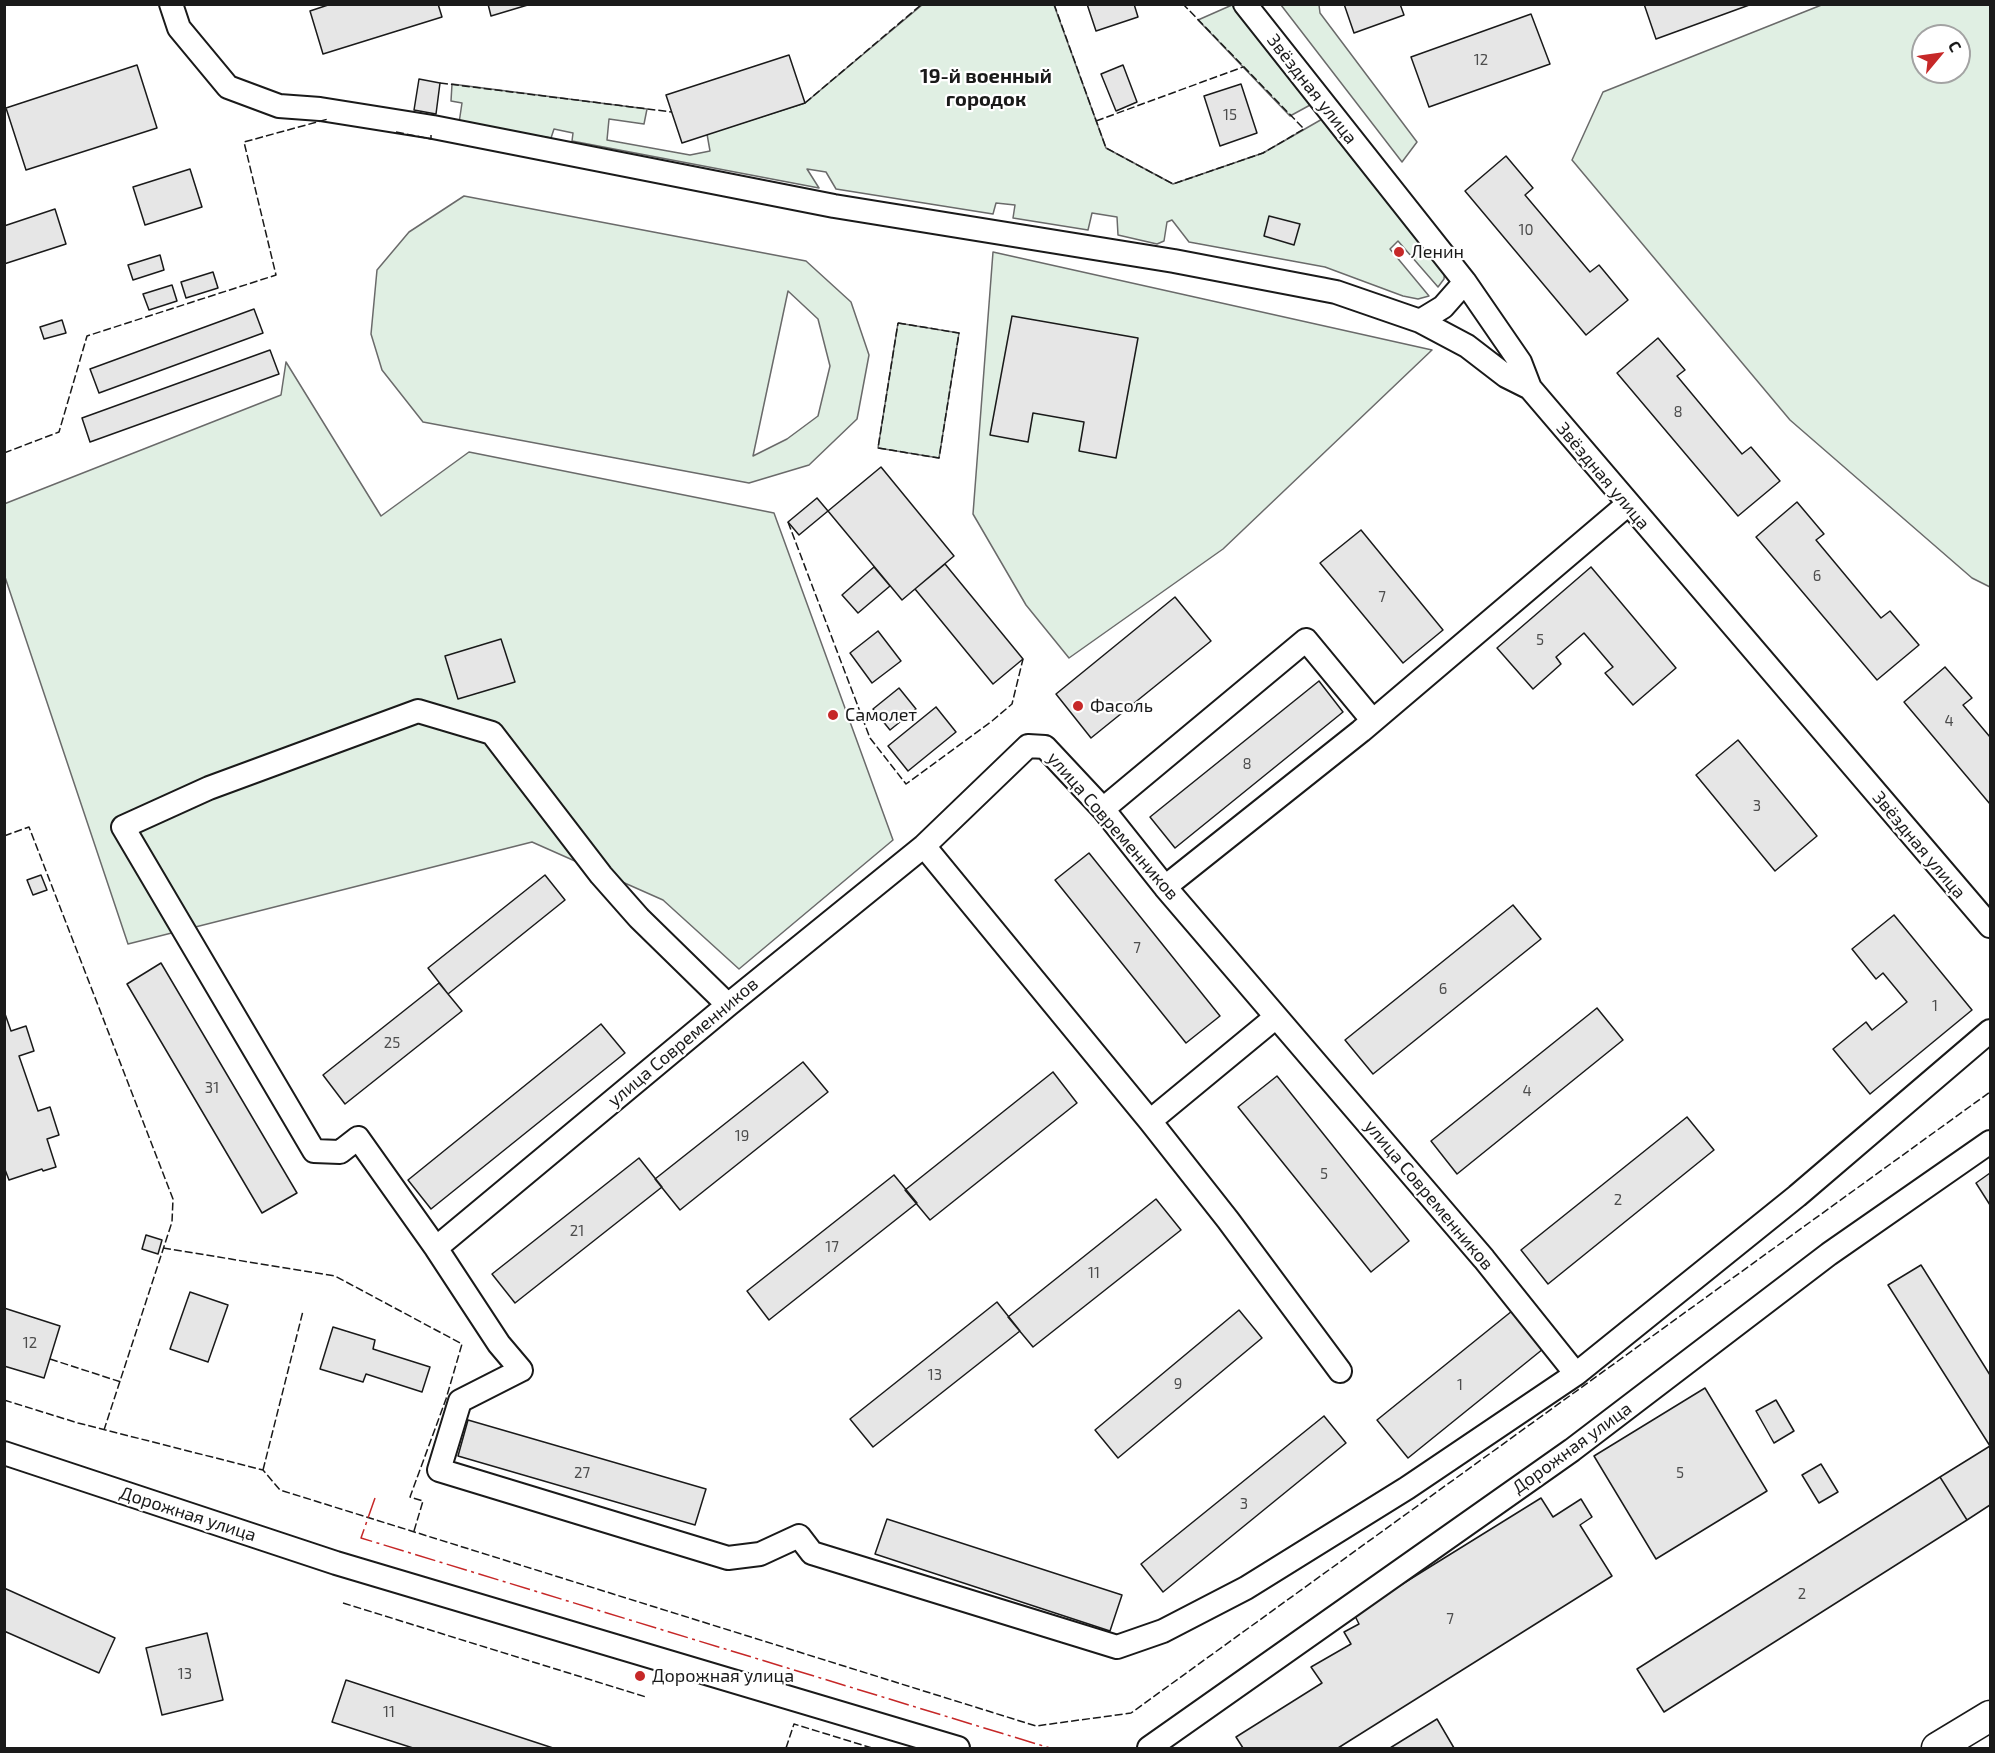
<!DOCTYPE html>
<html>
<head>
<meta charset="utf-8">
<style>
  body { margin:0 }
  #map { position:relative; width:1995px; height:1753px; overflow:hidden; background:#fff; font-family:"Exo 2",sans-serif }
  canvas { display:block }
  .frame { position:absolute; inset:0; border:6px solid #1a1a1a; pointer-events:none }
  .north { position:absolute; left:1911px; top:24px; width:60px; height:60px; box-sizing:border-box; background:#fff; border:2px solid #a3a3a3; border-radius:50%; rotate:61deg; font-size:16px; font-weight:700; line-height:24px; text-align:center; color:#1a1a1a }
  .north::after { content:''; display:block; margin:auto; width:21px; height:27px; background:#c62828; clip-path:polygon(50% 0,100% 100%,50% 72%,0 100%) }
</style>
</head>
<body>
<div id="map">
<canvas width="1995" height="1753"></canvas>
<div class="frame"></div>
<div class="north">С</div>
</div>
<script>
const g = document.querySelector('canvas').getContext('2d');
g.lineJoin = 'round';
function fill(path, color) {
  g.fillStyle = color;
  g.fill(path, 'evenodd');
}
function toPath(rows) {
  const path = new Path2D();
  for (const r of rows) {
    path.moveTo(r[0], r[1]);
    for (let i = 2; i < r.length; i += 2) path.lineTo(r[i], r[i + 1]);
  }
  return path;
}
function trace(path, color, width, dash) {
  g.strokeStyle = color;
  g.lineWidth = width;
  g.lineCap = dash ? 'butt' : 'round';
  g.setLineDash(dash || []);
  g.stroke(path);
}
function label(font, color, halo, rows, align = 'center') {
  g.font = font + ' "Exo 2",sans-serif';
  g.lineWidth = 4.5;
  g.setLineDash([]);
  g.textBaseline = 'middle';
  g.strokeStyle = halo;
  g.fillStyle = color;
  for (const [text, x, y, turn = 0] of rows) {
    g.save();
    g.translate(x, y);
    g.rotate((+turn || 0) * Math.PI / 180);
    g.textAlign = isNaN(turn) ? turn : align;
    if (halo) g.strokeText(text, 0, 0);
    g.fillText(text, 0, 0);
    g.restore();
  }
}
const green = toPath([
  [1824,4,1990,5,1990,587,1972,578,1790,420,1572,160,1603,92,1824,4],
  [1923,36,1959,36,1959,72,1923,72,1923,36],
  [922,5,1054,5,1106,148,1173,184,1263,153,1324,118,1445,267,1444,279,1438,287,1398,241,1390,249,1429,296,1418,299,1403,296,1325,267,1189,242,1172,220,1167,222,1164,241,1157,244,1118,235,1117,217,1092,213,1088,230,1013,218,1015,205,996,203,993,214,836,189,826,172,807,169,819,188,572,141,573,133,554,129,551,138,459,123,462,103,451,101,452,84,647,109,644,124,609,119,607,140,690,155,710,151,707,134,805,103,922,5],
  [1232,5,1312,104,1290,116,1198,20,1232,5],
  [1281,5,1319,5,1320,13,1417,142,1402,162,1281,5],
  [464,196,806,261,851,302,869,355,857,419,809,465,749,483,423,422,382,370,371,334,377,270,409,232,464,196],
  [788,291,818,319,830,366,818,416,787,439,753,456,788,291],
  [993,252,1432,350,1223,549,1069,658,1026,605,973,514,993,252],
  [898,323,959,333,939,458,878,448,898,323],
  [286,362,381,516,469,452,774,513,893,840,739,969,663,900,532,842,128,944,5,577,4,504,281,395,286,362]
]);
fill(green, '#e0efe3');
trace(green, '#6a6a6a', 1.5);
const building = toPath([
  [331,4,438,4,442,17,323,54,310,11,331,4],
  [488,4,531,4,491,16,488,4],
  [1087,4,1134,4,1138,17,1096,31,1087,4],
  [1344,4,1400,4,1404,15,1354,33,1344,4],
  [1644,4,1752,4,1656,39,1644,4],
  [1531,14,1550,64,1429,107,1411,57,1531,14],
  [789,55,805,103,682,143,666,95,789,55],
  [137,65,157,128,26,170,6,108,137,65],
  [1123,65,1137,102,1116,111,1101,74,1123,65],
  [419,79,440,83,436,114,414,110,419,79],
  [1241,84,1257,133,1220,146,1204,96,1241,84],
  [1506,156,1533,188,1525,195,1590,272,1599,265,1628,300,1586,335,1465,191,1506,156],
  [190,169,202,207,145,225,133,187,190,169],
  [55,209,66,244,4,264,4,226,55,209],
  [1269,216,1300,224,1294,245,1264,236,1269,216],
  [160,255,164,270,133,280,128,265,160,255],
  [213,272,218,288,186,298,181,282,213,272],
  [172,285,177,301,149,310,143,294,172,285],
  [254,309,263,333,99,393,90,369,254,309],
  [1012,316,1138,338,1116,458,1079,451,1084,422,1033,413,1028,442,990,435,1012,316],
  [62,320,66,333,44,339,40,327,62,320],
  [1658,338,1685,370,1677,376,1742,454,1751,447,1780,481,1738,516,1617,373,1658,338],
  [270,350,279,374,90,442,82,418,270,350],
  [881,467,954,556,902,600,828,511,881,467],
  [817,498,828,511,799,535,788,522,817,498],
  [1797,502,1824,534,1816,540,1881,618,1890,611,1919,645,1877,680,1756,537,1797,502],
  [1361,530,1443,630,1403,663,1320,563,1361,530],
  [945,564,1023,659,993,684,915,589,945,564],
  [874,567,890,586,858,613,842,595,874,567],
  [1591,567,1676,668,1633,705,1605,673,1613,667,1584,633,1556,657,1561,664,1533,689,1497,648,1591,567],
  [1175,597,1211,641,1091,738,1056,694,1175,597],
  [878,631,901,661,872,683,850,653,878,631],
  [501,639,515,682,458,699,445,656,501,639],
  [1945,667,1972,698,1963,705,1990,737,1990,804,1904,702,1945,667],
  [1319,681,1343,712,1175,848,1150,817,1319,681],
  [899,688,916,709,890,730,873,709,899,688],
  [936,707,956,732,908,771,888,746,936,707],
  [1738,740,1817,836,1775,871,1696,775,1738,740],
  [1089,853,1220,1016,1186,1043,1055,880,1089,853],
  [41,875,47,890,33,895,27,880,41,875],
  [545,875,565,900,448,994,428,968,545,875],
  [1513,905,1541,939,1373,1074,1345,1040,1513,905],
  [1894,915,1972,1010,1870,1094,1833,1049,1866,1022,1872,1030,1907,1002,1883,973,1876,979,1852,949,1894,915],
  [161,963,297,1193,262,1213,127,984,161,963],
  [439,983,462,1011,345,1104,323,1075,439,983],
  [1597,1008,1623,1040,1457,1174,1431,1141,1597,1008],
  [4,1011,11,1031,26,1026,34,1051,19,1056,38,1111,50,1107,59,1135,47,1139,56,1167,43,1171,42,1169,9,1180,4,1167,4,1011],
  [601,1024,625,1053,431,1209,408,1180,601,1024],
  [803,1062,828,1092,680,1210,655,1179,803,1062],
  [1053,1072,1077,1103,930,1220,905,1190,1053,1072],
  [1277,1076,1409,1241,1371,1272,1238,1107,1277,1076],
  [1687,1117,1714,1150,1548,1284,1521,1250,1687,1117],
  [639,1158,662,1187,515,1303,492,1274,639,1158],
  [1990,1173,1990,1205,1976,1183,1990,1173],
  [894,1175,917,1203,769,1320,747,1291,894,1175],
  [1156,1199,1181,1230,1033,1347,1008,1317,1156,1199],
  [146,1235,162,1240,158,1254,142,1249,146,1235],
  [1921,1265,1990,1375,1990,1505,1967,1520,1940,1477,1990,1446,1888,1285,1921,1265],
  [190,1292,228,1305,208,1362,170,1349,190,1292],
  [997,1302,1020,1331,873,1447,850,1419,997,1302],
  [4,1308,60,1326,44,1378,4,1366,4,1308],
  [1239,1310,1262,1338,1118,1458,1095,1430,1239,1310],
  [1512,1311,1543,1349,1408,1458,1377,1420,1512,1311],
  [333,1327,375,1340,373,1349,430,1367,422,1392,366,1374,363,1382,320,1369,333,1327],
  [1705,1388,1767,1491,1656,1559,1594,1456,1705,1388],
  [1776,1400,1794,1431,1774,1443,1756,1411,1776,1400],
  [1324,1416,1346,1443,1163,1592,1141,1564,1324,1416],
  [468,1420,706,1489,695,1525,458,1456,468,1420],
  [1821,1464,1838,1492,1819,1503,1802,1475,1821,1464],
  [1940,1477,1967,1520,1664,1712,1637,1669,1940,1477],
  [1541,1498,1553,1517,1581,1499,1592,1517,1580,1525,1612,1576,1338,1748,1243,1748,1236,1737,1322,1683,1311,1667,1351,1644,1344,1632,1359,1624,1354,1614,1541,1498],
  [887,1519,1122,1595,1110,1631,875,1554,887,1519],
  [4,1588,115,1638,99,1673,4,1631,4,1588],
  [207,1633,223,1700,162,1715,146,1648,207,1633],
  [346,1680,553,1748,413,1748,332,1722,346,1680],
  [1437,1719,1454,1748,1390,1748,1437,1719]
]);
fill(building, '#e6e6e6');
trace(building, '#1a1a1a', 1.5);
const minor = toPath([
  [171,4,179,28,228,87,279,106,320,109,433,127,834,206,1174,261,1336,292,1420,321,1467,346,1506,376,1530,388],
  [1245,4,1465,282,1520,362,1530,388,1990,926],
  [1420,321,1443,307,1465,282],
  [1103,809,1306,640,1373,721],
  [924,846,1150,1121,1228,1220,1340,1371],
  [1165,887,1361,731,1627,505],
  [728,1005,639,918,601,875,492,733,418,711,209,788,123,827,314,1151,340,1152,358,1138,436,1248,499,1344,521,1370,460,1401,439,1470,728,1558,760,1554,799,1536,812,1553,1117,1647,1163,1631,1246,1588,1407,1488,1576,1374,1797,1196,1990,1031],
  [1150,1121,1276,1017],
  [436,1248,728,1005,924,846,1028,746,1045,747,1103,809,1165,887,1484,1259,1576,1374],
  [4,1453,336,1563,958,1748],
  [1149,1748,1572,1450,1829,1254,1990,1142]
]);
const major = toPath([
  [1937,1748,1990,1716]
]);
trace(minor, '#1a1a1a', 26);
trace(major, '#1a1a1a', 33);
trace(minor, '#fff', 22);
trace(major, '#fff', 30);
trace(toPath([
  [1054,4,1106,148,1173,184,1263,153,1304,129,1183,4],
  [440,83,672,112],
  [805,103,922,4],
  [1096,121,1243,67],
  [396,132,431,139,431,135],
  [898,323,959,333,939,458,878,448,898,323],
  [4,453,59,432,87,336,276,275,244,142,328,119],
  [788,522,870,738,906,784,992,721,1012,704,1023,659],
  [4,836,29,827,173,1199,172,1222,104,1430],
  [163,1248,335,1276,462,1344,446,1399,410,1497,423,1501,414,1531],
  [50,1359,121,1382],
  [4,1400,78,1423,263,1470,280,1490,1036,1726,1131,1713,1990,1092],
  [263,1470,303,1311],
  [343,1603,646,1697],
  [786,1748,794,1724,872,1748]
]), '#1a1a1a', 1.5, [8, 3]);
trace(toPath([
  [375,1498,361,1538,1050,1748]
]), '#c62828', 1.5, [21, 4.5, 3, 4.5]);
for (const [x, y, r, color] of [
  [1399,252,6,"#c62828"],
  [1078,706,6,"#c62828"],
  [833,715,6,"#c62828"],
  [640,1676,6,"#c62828"]
]) {
  const dot = new Path2D();
  dot.arc(x, y, r, 0, 2 * Math.PI);
  g.fillStyle = color;
  g.fill(dot);
  trace(dot, '#fff', 2);
}
label('15px', '#4d4d4d', null, [
  ["12",1481,60],
  ["15",1230,115],
  ["10",1526,230],
  ["8",1678,412],
  ["6",1817,576],
  ["7",1382,597],
  ["5",1540,640],
  ["4",1949,721],
  ["8",1247,764],
  ["3",1757,806],
  ["7",1137,948],
  ["6",1443,989],
  ["1",1935,1006],
  ["25",392,1043],
  ["31",212,1088],
  ["4",1527,1091],
  ["19",742,1136],
  ["5",1324,1174],
  ["2",1618,1200],
  ["21",577,1231],
  ["17",832,1247],
  ["11",1094,1273],
  ["12",30,1343],
  ["13",935,1375],
  ["9",1178,1384],
  ["1",1460,1385],
  ["27",582,1473],
  ["5",1680,1473],
  ["3",1244,1504],
  ["2",1802,1594],
  ["7",1450,1619],
  ["13",185,1674],
  ["11",389,1712]
]);
label('18px', '#1a1a1a', '#fff', [
  ["Звёздная улица",1312,89,52],
  ["Звёздная улица",1603,476,50],
  ["улица Современников",1113,826,49],
  ["Звёздная улица",1919,845,50],
  ["улица Современников",683,1042,-40],
  ["улица Современников",1429,1195,50],
  ["Дорожная улица",1572,1448,-36],
  ["Дорожная улица",188,1514,18]
]);
label('18px', '#1a1a1a', '#fff', [
  ["Ленин",1411,252],
  ["Фасоль",1090,706],
  ["Самолет",845,715],
  ["Дорожная улица",652,1676]
], 'left');
label('bold 20px', '#1a1a1a', '#fff', [
  ["19-й военный",986,76],
  ["городок",986,99]
]);
</script>
</body>
</html>
